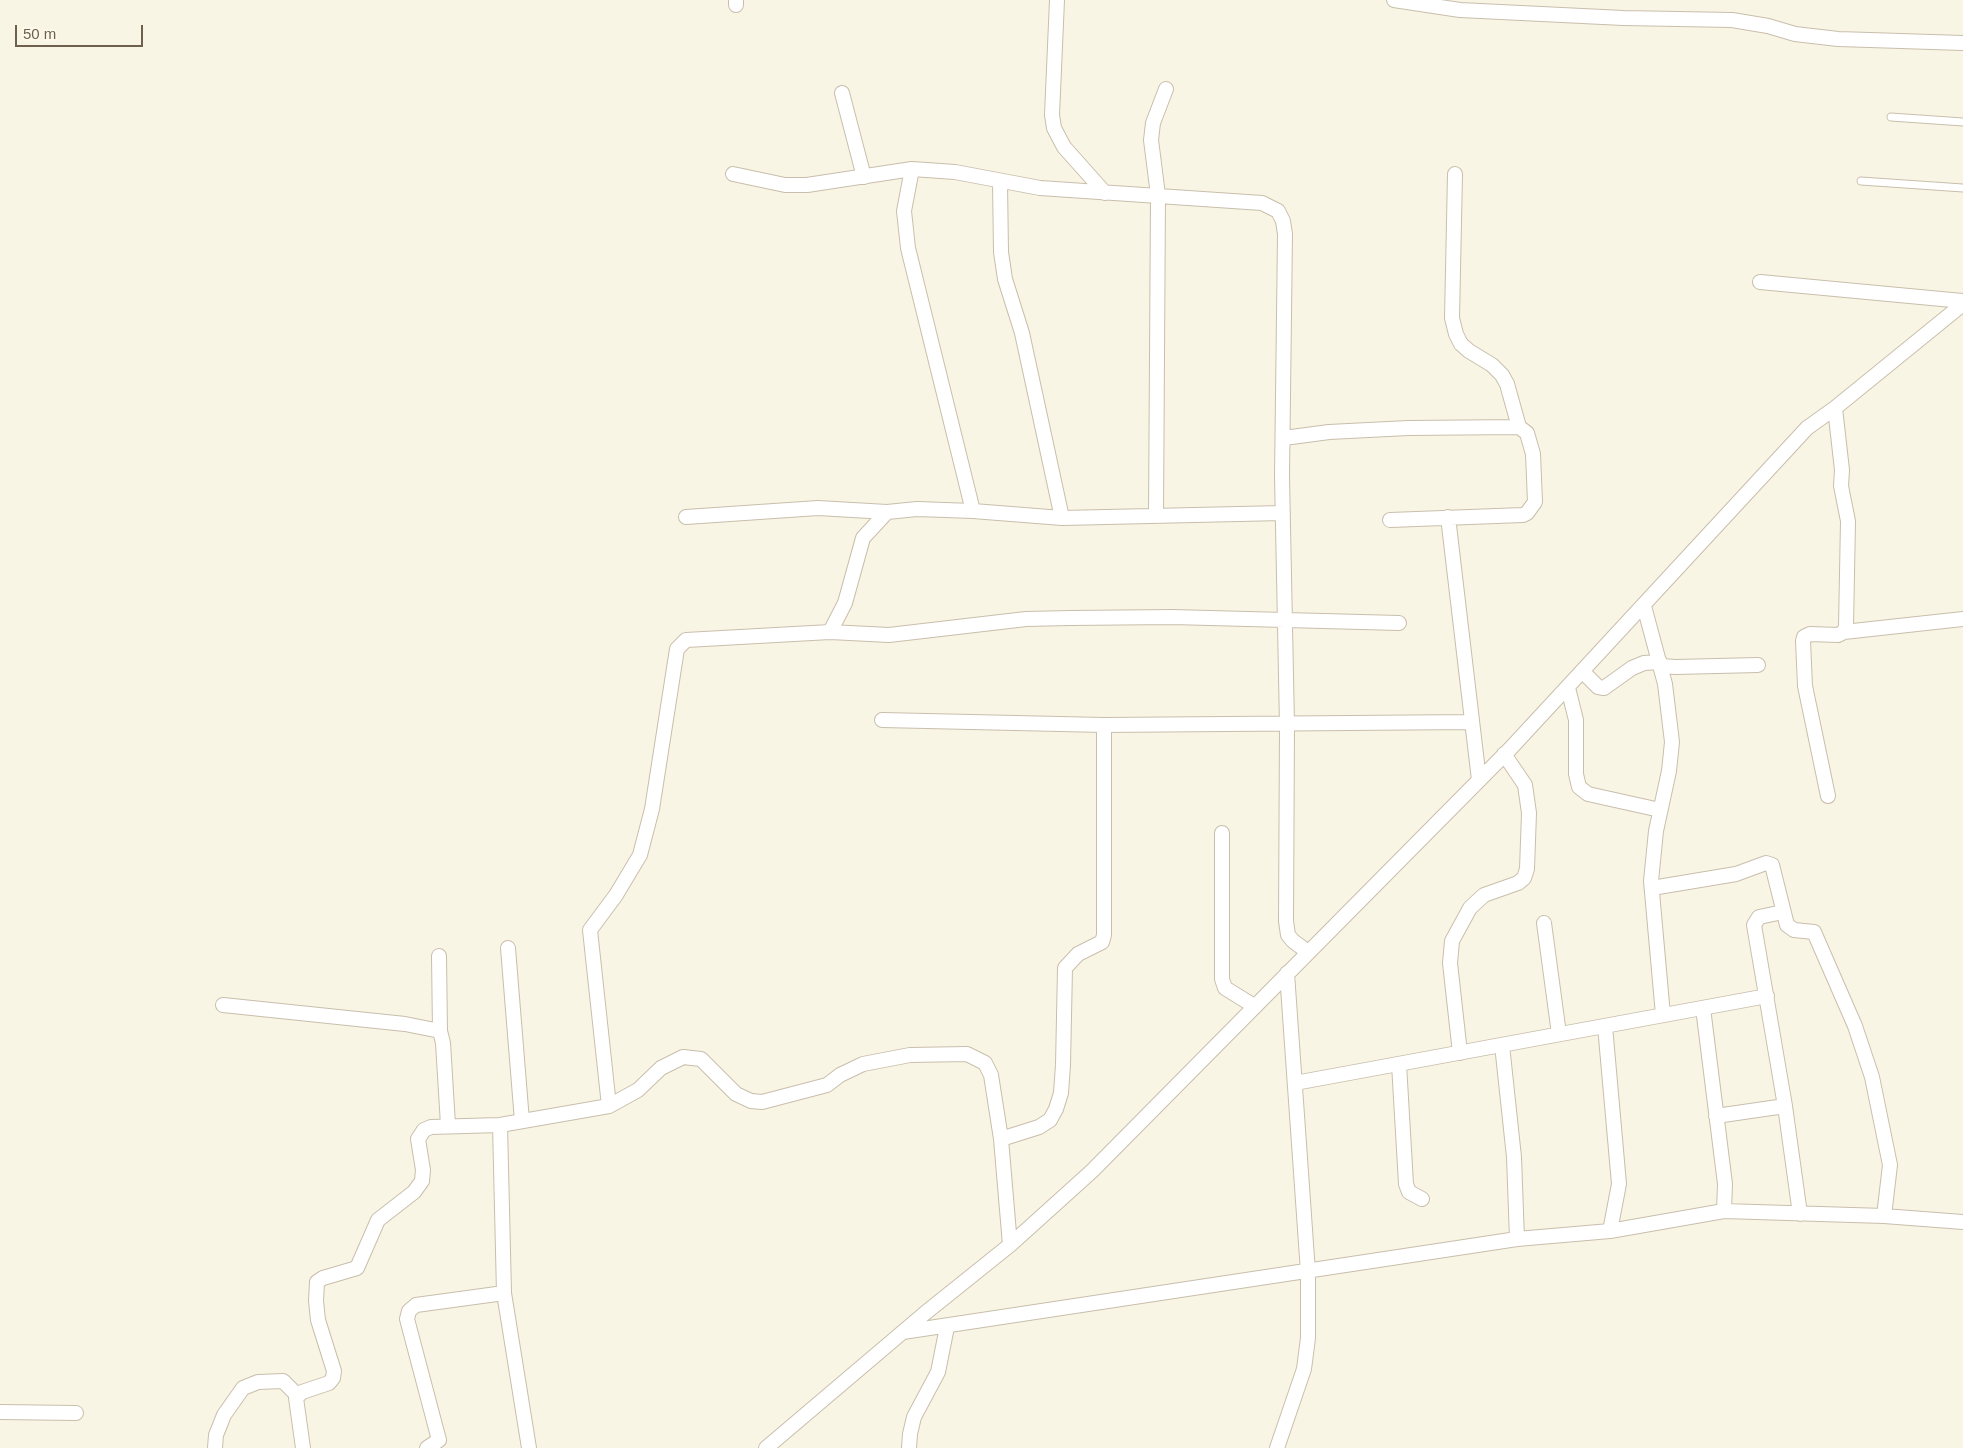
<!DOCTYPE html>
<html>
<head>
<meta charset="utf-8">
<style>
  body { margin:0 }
  #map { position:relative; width:1963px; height:1448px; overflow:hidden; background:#f9f5e5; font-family:Helvetica,sans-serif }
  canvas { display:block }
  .scale { position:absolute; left:15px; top:25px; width:128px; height:22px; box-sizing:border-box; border:2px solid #6f5f4d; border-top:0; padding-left:6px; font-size:15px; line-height:18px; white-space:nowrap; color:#6f5f4d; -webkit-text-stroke:4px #fdf9ea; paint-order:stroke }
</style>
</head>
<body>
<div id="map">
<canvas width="1963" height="1448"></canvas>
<div class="scale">50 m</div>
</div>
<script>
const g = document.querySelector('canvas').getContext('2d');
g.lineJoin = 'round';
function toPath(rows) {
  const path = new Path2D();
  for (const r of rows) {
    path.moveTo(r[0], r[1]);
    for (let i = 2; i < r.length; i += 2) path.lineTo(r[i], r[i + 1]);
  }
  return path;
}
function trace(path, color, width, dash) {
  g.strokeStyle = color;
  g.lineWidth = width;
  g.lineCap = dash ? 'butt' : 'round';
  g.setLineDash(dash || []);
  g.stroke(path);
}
const lane = toPath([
  [1891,117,1963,122],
  [1861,181,1963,188]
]);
const street = toPath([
  [1057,0,1052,115,1054,128,1064,147,1105,193],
  [1394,0,1460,10,1623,18,1732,20,1768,26,1795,34,1838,39,1963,43],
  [736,5,736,0],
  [842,93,864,177],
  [912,169,904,211,908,248,973,511],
  [733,174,785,185,807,185,912,169,955,172,1040,188,1262,203,1278,211,1283,221,1285,234,1282,476,1287,725,1286,921,1288,935,1293,941,1308,952],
  [1455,174,1452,318,1456,334,1461,344,1469,351,1492,365,1502,375,1507,384,1519,427],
  [1000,182,1001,252,1005,279,1022,333,1062,518],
  [1760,282,1963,301],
  [1284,438,1329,432,1408,428,1519,427,1527,433,1533,454,1535,502,1527,513,1523,515,1390,520],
  [1156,516,1158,195,1151,140,1153,123,1166,89],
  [686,517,818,508,887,512,917,509,973,511,1062,518,1283,513],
  [1448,517,1479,780],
  [1644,606,1665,684,1672,742,1669,771,1656,831,1651,881,1663,1015],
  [830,632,845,603,863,538,887,512],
  [1844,632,1963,619],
  [1661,666,1676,667,1758,665],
  [1582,671,1598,687,1604,688,1632,668,1644,663,1660,662],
  [1568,688,1576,720,1576,774,1579,787,1588,794,1660,810],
  [882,720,1104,725,1472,722],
  [1828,796,1805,686,1803,641,1804,637,1810,634,1838,635,1844,632,1846,626,1848,521,1841,486,1842,470,1835,408],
  [1222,833,1222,979,1225,988,1254,1006],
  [1652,888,1736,874,1766,863,1772,865,1787,925,1794,930,1814,932,1855,1026,1872,1077,1890,1165,1884,1216],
  [1783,912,1759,917,1754,925,1785,1106,1800,1214],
  [1544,923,1559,1034],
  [508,948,522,1121],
  [439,956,440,1031],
  [223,1005,405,1024,440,1031,443,1043,448,1125],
  [1703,1008,1725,1184,1724,1211],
  [1605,1026,1619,1184,1610,1231],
  [1502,1045,1514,1157,1517,1239],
  [1460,1053,1450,963,1452,941,1470,908,1484,895,1518,883,1524,878,1527,869,1529,813,1525,785,1504,754],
  [1399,1064,1406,1184,1409,1192,1422,1199],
  [1295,1083,1767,996],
  [609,1106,590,930,616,895,640,855,652,809,677,649,686,640,830,632,889,635,1026,619,1070,618,1172,617,1399,623],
  [1716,1116,1785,1106],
  [500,1125,504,1293,529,1448],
  [1001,1139,1039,1127,1050,1120,1056,1109,1061,1093,1063,1065,1065,968,1078,954,1102,942,1104,935,1104,725],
  [903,1332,1517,1239,1610,1231,1724,1211,1884,1216,1963,1222],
  [0,1412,76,1413],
  [215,1448,216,1435,224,1415,243,1388,258,1382,283,1381,297,1395],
  [303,1448,296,1398,302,1392,329,1383,333,1378,334,1371,318,1320,316,1301,317,1282,323,1278,357,1268,378,1220,414,1192,422,1181,423,1170,418,1139,424,1130,431,1127,500,1125,609,1106,638,1090,661,1068,683,1057,701,1059,736,1094,751,1101,762,1102,827,1085,840,1075,863,1064,910,1055,967,1054,985,1063,991,1075,1001,1139,1010,1245],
  [427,1448,439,1440,407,1319,409,1311,416,1305,504,1293],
  [766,1448,924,1314,1010,1245,1092,1171,1510,749,1807,428,1835,408,1963,304],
  [909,1448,910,1434,914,1417,938,1372,947,1327],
  [1277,1448,1304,1369,1308,1338,1308,1272,1287,973]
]);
trace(lane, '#c9beac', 9);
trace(street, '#c9beac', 16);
trace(lane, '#fff', 7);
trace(street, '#fff', 14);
</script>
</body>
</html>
